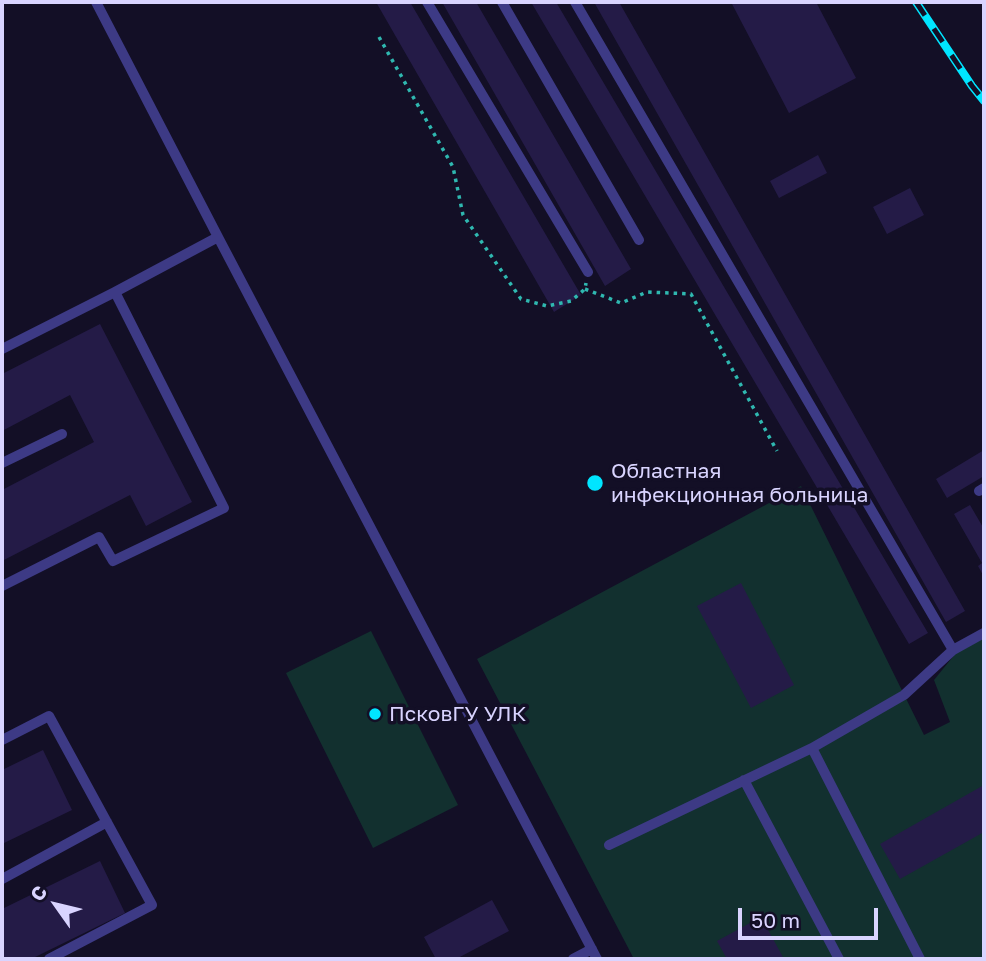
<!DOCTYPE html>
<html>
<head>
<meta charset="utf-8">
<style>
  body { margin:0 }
  #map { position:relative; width:986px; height:961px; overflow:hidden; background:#130f26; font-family:"Golos Text",sans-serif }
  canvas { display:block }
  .frame { position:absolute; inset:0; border:4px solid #d9d4ff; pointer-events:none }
  .north { position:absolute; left:21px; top:870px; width:70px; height:70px; -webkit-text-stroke:5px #130f26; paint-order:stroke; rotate:304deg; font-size:19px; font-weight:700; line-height:28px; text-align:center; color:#d9d4ff }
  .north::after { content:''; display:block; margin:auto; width:24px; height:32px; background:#d9d4ff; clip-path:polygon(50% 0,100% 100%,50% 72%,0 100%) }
  .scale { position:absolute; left:738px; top:908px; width:140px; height:32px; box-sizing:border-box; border:4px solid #d9d4ff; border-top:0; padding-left:9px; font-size:21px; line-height:24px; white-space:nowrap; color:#d9d4ff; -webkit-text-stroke:5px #130f26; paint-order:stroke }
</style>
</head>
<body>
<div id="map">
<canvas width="986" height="961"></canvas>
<div class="frame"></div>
<div class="north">С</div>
<div class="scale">50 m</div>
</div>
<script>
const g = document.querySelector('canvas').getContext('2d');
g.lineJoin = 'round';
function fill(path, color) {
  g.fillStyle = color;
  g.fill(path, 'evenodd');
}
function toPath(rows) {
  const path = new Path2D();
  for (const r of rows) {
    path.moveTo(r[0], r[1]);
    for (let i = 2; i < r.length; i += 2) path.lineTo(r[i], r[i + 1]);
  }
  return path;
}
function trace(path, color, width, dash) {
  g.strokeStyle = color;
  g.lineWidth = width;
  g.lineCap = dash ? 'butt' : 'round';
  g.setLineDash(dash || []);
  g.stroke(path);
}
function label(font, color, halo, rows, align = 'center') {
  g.font = font + ' "Golos Text",sans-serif';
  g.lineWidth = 7;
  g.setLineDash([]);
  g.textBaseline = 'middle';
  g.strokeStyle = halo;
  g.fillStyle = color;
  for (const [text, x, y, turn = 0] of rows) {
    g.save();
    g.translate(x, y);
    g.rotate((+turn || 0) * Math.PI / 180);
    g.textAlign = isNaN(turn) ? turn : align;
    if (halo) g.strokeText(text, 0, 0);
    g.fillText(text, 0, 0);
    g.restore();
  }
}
fill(toPath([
  [801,486,924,735,950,722,934,680,956,653,984,638,984,959,634,959,477,659],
  [371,631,458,805,373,848,286,673]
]), '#12302f');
fill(toPath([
  [376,2,410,2,581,295,554,312],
  [442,2,476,2,631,269,605,286],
  [531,2,556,2,928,633,909,644],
  [594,2,619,2,965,611,946,622],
  [731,2,816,2,856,78,789,113],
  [818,155,827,173,779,198,770,181],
  [910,188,924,215,887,234,873,207],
  [100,324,192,502,146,526,130,495,2,561,2,490,94,442,70,395,2,431,2,374],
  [984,450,984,476,947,498,936,479],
  [970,505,984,529,984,577,978,566,982,563,954,514],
  [741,583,794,685,751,708,697,606],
  [43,750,72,810,2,844,2,770],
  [984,785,984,832,900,879,880,844],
  [100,861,125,913,31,959,2,959,2,909],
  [492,900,509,931,456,959,436,959,424,937],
  [761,917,784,959,727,959,717,941]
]), '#241b47');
trace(toPath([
  [379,37,453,167,463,215,521,299,547,306,571,301,585,289,586,283],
  [585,289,621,303,647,292,691,294,777,451]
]), '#2fb8b0', 3.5, [3.5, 5]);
trace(toPath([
  [96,2,218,237,115,292],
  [427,2,588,272],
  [502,2,639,240],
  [575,2,953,650,984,633],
  [218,237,597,959],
  [2,349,115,292,224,508,113,561,99,537,2,586],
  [2,463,62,434],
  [979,491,984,488],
  [2,740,49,716,152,905,49,959],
  [812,748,920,959],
  [744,780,839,959],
  [609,845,812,748,904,695,953,650],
  [2,879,107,822],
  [573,959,592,949]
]), '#3d3a85', 10);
const rail = toPath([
  [916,2,972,86,984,101]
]);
trace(rail, '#00e5ff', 8);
trace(rail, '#130f26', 5, [16]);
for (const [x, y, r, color] of [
  [595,483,9,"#00e5ff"],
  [375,714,7,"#00e5ff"]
]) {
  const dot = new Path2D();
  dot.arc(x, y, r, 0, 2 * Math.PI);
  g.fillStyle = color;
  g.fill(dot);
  trace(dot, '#130f26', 2.5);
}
label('21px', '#d9d4ff', '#130f26', [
  ["Областная",611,471],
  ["инфекционная больница",611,495],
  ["ПсковГУ УЛК",389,714]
], 'left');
</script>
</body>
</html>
